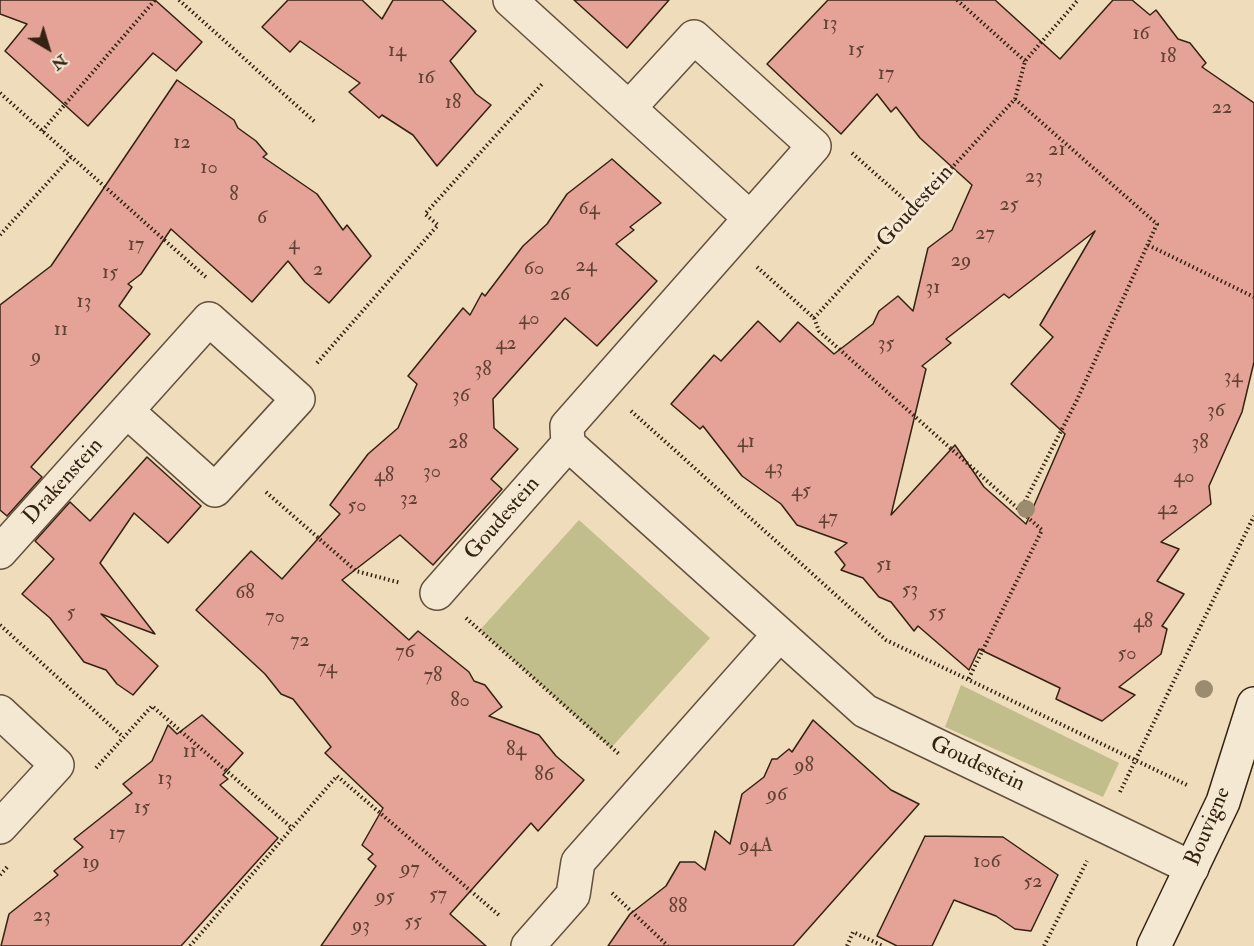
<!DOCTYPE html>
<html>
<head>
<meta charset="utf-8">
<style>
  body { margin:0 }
  #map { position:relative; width:1254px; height:946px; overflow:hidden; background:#efdcbb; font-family:"IM FELL Double Pica",serif }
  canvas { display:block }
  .north { position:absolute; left:18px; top:18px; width:60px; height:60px; -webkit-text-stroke:4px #f5e8d3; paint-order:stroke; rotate:142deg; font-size:16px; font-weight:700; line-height:24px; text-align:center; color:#342213 }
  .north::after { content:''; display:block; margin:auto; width:21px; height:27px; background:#342213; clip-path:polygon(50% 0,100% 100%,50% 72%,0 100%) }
</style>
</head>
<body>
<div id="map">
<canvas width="1254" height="946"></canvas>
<div class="north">N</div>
</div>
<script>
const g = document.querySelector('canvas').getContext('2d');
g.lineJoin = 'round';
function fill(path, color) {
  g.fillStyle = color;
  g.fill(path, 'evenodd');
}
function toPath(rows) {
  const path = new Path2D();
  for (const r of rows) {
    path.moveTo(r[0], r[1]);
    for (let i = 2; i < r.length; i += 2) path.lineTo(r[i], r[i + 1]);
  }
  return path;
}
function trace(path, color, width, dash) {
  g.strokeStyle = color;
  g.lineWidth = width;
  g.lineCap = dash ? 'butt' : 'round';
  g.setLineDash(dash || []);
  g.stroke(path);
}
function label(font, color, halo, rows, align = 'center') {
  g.font = font + ' "IM FELL Double Pica",serif';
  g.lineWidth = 6;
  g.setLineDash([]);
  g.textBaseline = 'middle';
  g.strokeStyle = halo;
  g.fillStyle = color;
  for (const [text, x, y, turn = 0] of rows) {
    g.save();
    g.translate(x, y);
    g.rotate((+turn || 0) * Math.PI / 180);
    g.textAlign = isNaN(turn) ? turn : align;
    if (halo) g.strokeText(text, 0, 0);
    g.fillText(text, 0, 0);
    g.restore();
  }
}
fill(toPath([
  [579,520,710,638,611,748,480,630],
  [961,685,1119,763,1103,797,945,727]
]), '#c1be8b');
const building = toPath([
  [0,0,155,0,202,42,176,71,153,53,88,126,5,51,27,24,0,14,0,0],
  [288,0,362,0,382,19,393,0,442,0,476,31,450,61,476,94,491,105,437,166,413,135,382,115,379,118,349,92,360,83,300,41,290,52,262,27,288,0],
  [574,0,669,0,627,48,574,0],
  [828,0,995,0,1060,59,1113,0,1132,0,1150,15,1156,10,1178,39,1190,43,1206,63,1202,67,1254,103,1254,362,1242,412,1209,486,1211,504,1161,542,1179,549,1157,581,1184,594,1162,626,1167,629,1161,654,1119,687,1135,695,1102,721,1056,699,1060,688,979,649,969,670,918,626,914,631,891,602,879,597,863,578,841,570,845,565,835,552,847,543,797,525,781,504,742,476,703,426,700,429,671,404,714,355,721,361,758,321,780,342,798,322,834,354,873,324,879,311,898,296,913,311,928,248,952,230,972,185,920,138,896,107,891,112,877,94,841,134,767,64,828,0],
  [1095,231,1040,325,1053,337,1011,384,1065,434,1026,524,984,487,955,445,891,515,926,369,922,366,951,343,946,339,1004,294,1009,298,1095,231],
  [177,80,234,120,238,128,256,141,267,154,263,157,317,194,343,230,347,225,371,256,329,303,305,282,288,261,252,302,171,229,141,274,128,284,132,287,119,306,150,334,31,467,42,477,7,516,0,510,0,305,51,266,177,80],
  [612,159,661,203,630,227,634,230,616,244,657,281,597,346,565,318,493,399,494,428,518,449,491,479,502,489,433,565,400,535,342,580,409,640,418,631,469,672,474,681,485,685,502,707,489,716,539,735,556,756,584,780,538,831,531,823,450,914,486,946,321,946,376,866,368,859,373,854,362,845,383,808,325,753,331,747,293,699,281,694,265,674,196,610,251,551,282,579,340,514,330,505,368,454,398,428,417,384,408,376,463,308,470,315,482,293,485,296,523,246,547,224,567,194,612,159],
  [147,457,201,506,168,543,134,513,100,563,155,634,101,614,158,666,133,695,117,684,106,670,84,662,50,618,22,594,54,559,35,541,70,502,90,521,147,457],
  [202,715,243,753,223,775,228,779,220,785,278,838,181,946,1,946,9,914,58,875,54,871,83,847,74,839,132,793,123,784,152,761,168,725,177,734,202,715],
  [813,720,891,790,919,804,793,946,608,946,630,914,666,886,680,862,695,862,705,870,715,831,730,844,742,794,764,777,772,759,777,759,789,749,792,752,813,720],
  [925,836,1003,837,1058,875,1031,931,1015,929,996,916,954,900,932,946,897,946,877,936,925,836]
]);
fill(building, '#e5a296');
trace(building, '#342213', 1.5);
const street = toPath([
  [510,0,750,218],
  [629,108,694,37,814,146,567,426,568,444,865,711,1192,868],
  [0,552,209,319,298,399,215,490,128,412],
  [437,593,568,444],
  [0,712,57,765,0,827],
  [528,946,573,895,578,862,779,635]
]);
const secondary = toPath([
  [1154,946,1223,802,1254,704]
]);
trace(street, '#63503d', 36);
trace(secondary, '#342213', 36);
trace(toPath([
  [179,0,316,123],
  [957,0,1025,61],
  [0,93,208,279],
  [1015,99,1157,224,1077,400,1020,511],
  [42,131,155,0],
  [852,153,914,208],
  [0,235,71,157],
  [1148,245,1254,297],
  [757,267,814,318,1015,99,1025,61,1078,0],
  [814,318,819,331,1042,530,968,680],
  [317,363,438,225,425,214,543,83],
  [631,411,886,640,1187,785],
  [266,492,356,571,401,583],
  [466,618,620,755],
  [0,625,123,737],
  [96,768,152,706,292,828],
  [1120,792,1254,516],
  [0,875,9,865],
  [612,893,668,946],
  [190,946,337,776,501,917],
  [847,946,853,932,883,946],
  [1044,946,1087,861]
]), '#342213', 4, [1.5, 3]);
trace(street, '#f5e8d3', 33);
trace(secondary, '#f5e8d3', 33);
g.fillStyle = '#9b8b6f';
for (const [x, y] of [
  [1026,509],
  [1204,689]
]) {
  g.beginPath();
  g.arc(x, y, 9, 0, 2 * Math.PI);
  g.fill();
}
label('20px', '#604234', null, [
  ["13",830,25],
  ["16",1141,35],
  ["15",856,51],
  ["14",397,52],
  ["18",1168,58],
  ["17",886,75],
  ["16",426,79],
  ["18",453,104],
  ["22",1222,109],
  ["12",182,144],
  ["21",1057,151],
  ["10",209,169],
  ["23",1034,178],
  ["8",234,196],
  ["25",1009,206],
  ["64",589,210],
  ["6",262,219],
  ["27",985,235],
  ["4",294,245],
  ["17",136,246],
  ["29",961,262],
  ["24",586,267],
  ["60",534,270],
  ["2",318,271],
  ["15",110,274],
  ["31",933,289],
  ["26",560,296],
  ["13",84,303],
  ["40",529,320],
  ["11",61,331],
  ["42",506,345],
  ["35",886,345],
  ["9",36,358],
  ["38",483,371],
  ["34",1233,378],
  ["36",461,397],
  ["36",1216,412],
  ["41",746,443],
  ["28",458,444],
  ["38",1200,444],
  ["43",774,469],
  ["30",432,473],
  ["48",384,477],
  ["40",1184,478],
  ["45",801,492],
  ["32",409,500],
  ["50",357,507],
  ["42",1168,510],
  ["47",828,519],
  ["51",884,566],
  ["53",910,591],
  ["68",245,594],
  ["5",71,614],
  ["55",937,614],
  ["70",275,618],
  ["48",1143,623],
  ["72",300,642],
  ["76",405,653],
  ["50",1127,655],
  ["74",327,669],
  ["78",433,677],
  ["80",460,702],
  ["84",516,751],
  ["11",190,753],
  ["98",804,767],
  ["86",544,776],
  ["13",165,780],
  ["96",777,796],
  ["15",142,809],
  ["17",117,835],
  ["94A",756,847],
  ["106",987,863],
  ["19",91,864],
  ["97",410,870],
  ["52",1033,883],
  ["57",438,896],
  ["95",385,898],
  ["88",678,908],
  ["23",42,917],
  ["55",413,923],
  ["93",361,927]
]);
label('22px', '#342213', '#f5e8d3', [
  ["Goudestein",916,207,-48],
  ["Drakenstein",64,482,-48],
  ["Goudestein",503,519,-49],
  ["Goudestein",977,765,25],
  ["Bouvigne",1209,827,-67]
]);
</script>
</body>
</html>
